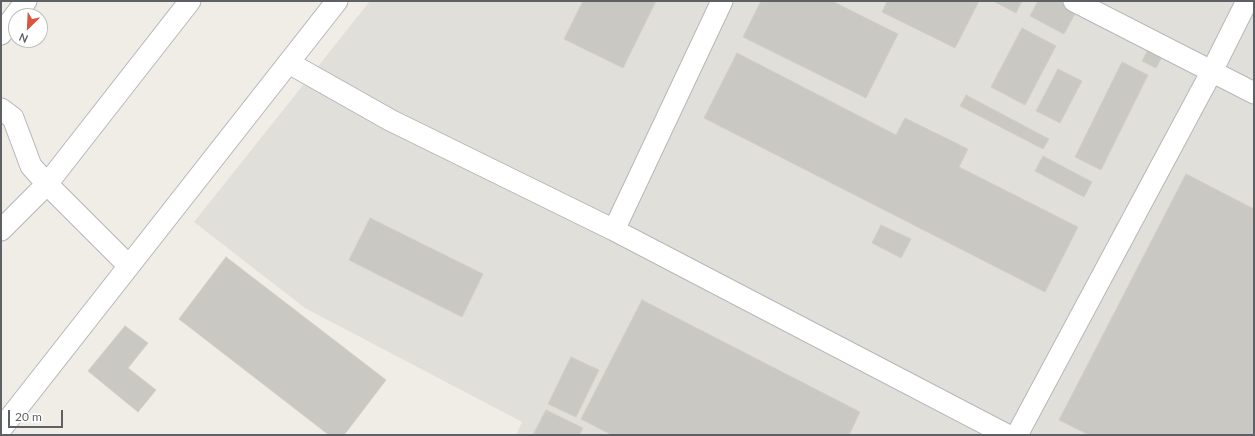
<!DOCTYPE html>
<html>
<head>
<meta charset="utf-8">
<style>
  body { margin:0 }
  #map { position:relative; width:1255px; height:436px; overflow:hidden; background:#efede6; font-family:Lato,sans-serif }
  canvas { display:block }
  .frame { position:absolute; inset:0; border:2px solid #5d6065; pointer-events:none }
  .north { position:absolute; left:8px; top:8px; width:40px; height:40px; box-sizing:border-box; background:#fff; border:1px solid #bebfc1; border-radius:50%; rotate:204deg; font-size:11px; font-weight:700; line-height:16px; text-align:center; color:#5d6065 }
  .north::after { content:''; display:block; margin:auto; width:14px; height:18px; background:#dd543e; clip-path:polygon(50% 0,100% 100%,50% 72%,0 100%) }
  .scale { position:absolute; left:8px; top:410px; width:55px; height:18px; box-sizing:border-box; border:2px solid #5d6065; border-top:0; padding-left:5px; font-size:12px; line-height:14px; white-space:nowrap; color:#5d6065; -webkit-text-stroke:3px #fff; paint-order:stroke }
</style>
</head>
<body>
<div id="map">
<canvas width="1255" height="436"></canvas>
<div class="frame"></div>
<div class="north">N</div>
<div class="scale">20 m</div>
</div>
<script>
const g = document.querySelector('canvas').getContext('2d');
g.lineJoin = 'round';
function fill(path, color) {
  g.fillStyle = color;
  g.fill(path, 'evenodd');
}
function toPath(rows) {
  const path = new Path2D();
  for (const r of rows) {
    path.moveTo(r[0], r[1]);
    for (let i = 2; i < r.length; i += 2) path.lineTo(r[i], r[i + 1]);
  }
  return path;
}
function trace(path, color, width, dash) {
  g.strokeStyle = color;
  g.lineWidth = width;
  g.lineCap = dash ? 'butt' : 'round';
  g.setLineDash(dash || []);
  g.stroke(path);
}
fill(toPath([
  [370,1,1254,1,1254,435,516,435,522,422,305,308,194,222]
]), '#e0dfda');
const building = toPath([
  [583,1,656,1,623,68,564,39,583,1],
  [761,1,832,1,898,34,866,98,743,37,761,1],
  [887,1,979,1,955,48,882,12,887,1],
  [993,1,1022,1,1016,13,993,1],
  [1038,1,1060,1,1077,10,1064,34,1030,16,1038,1],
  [1022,28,1056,46,1025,105,991,87,1022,28],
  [1151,44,1165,51,1156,68,1142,61,1151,44],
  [737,53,896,135,905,118,968,149,959,167,1078,227,1045,292,704,118,737,53],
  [1122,62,1148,75,1101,170,1075,157,1122,62],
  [1058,69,1082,81,1060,123,1036,111,1058,69],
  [966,95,1049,139,1043,149,960,106,966,95],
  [1043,156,1092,182,1084,197,1035,171,1043,156],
  [1186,174,1254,209,1254,435,1089,435,1059,420,1186,174],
  [370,218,483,274,462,317,349,260,370,218],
  [881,225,911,239,901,258,872,243,881,225],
  [226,257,386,380,344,435,329,435,179,319,226,257],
  [642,300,860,412,849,435,612,435,581,419,642,300],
  [125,326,148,343,128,368,156,390,138,412,88,371,125,326],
  [571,357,599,370,576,417,548,404,571,357],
  [546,410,583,428,579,435,533,435,546,410]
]);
fill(building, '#cac8c2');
trace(building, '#d3cfc4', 1);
const minor = toPath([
  [1074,1,1254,93],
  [1,34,26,1],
  [289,63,390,120,614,230,1007,435],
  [1,109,13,118,31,166,47,184,129,266],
  [1,230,47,184,190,1],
  [614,230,722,1],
  [1,429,337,1],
  [1017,435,1212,71,1247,1]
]);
trace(minor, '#b6b7bb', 23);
trace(minor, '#fff', 21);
</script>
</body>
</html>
